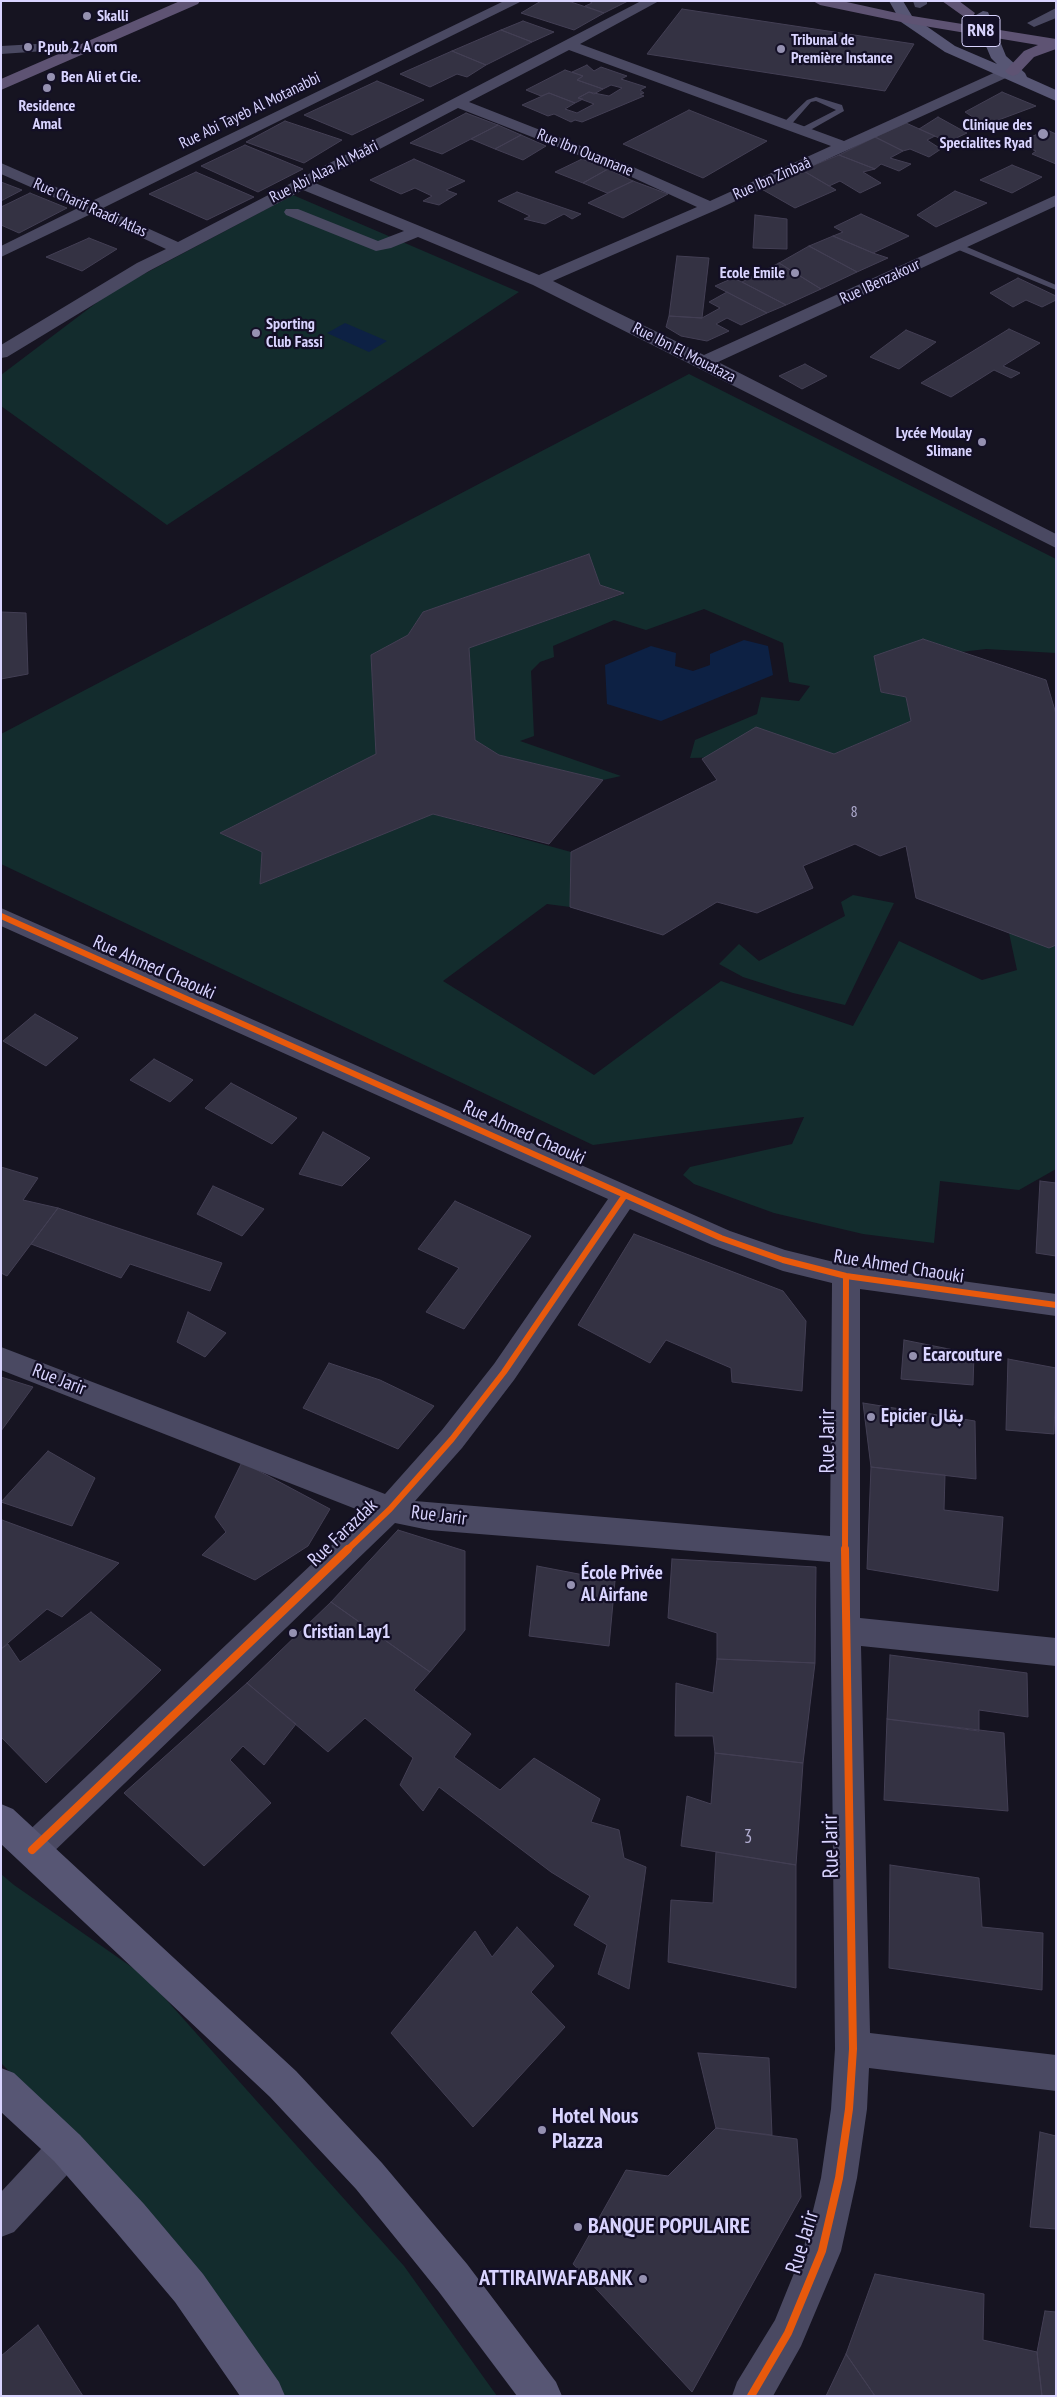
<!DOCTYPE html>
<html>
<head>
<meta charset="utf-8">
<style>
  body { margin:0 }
  #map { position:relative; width:1057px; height:2397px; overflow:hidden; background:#161421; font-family:"PT Sans Narrow",sans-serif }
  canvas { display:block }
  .frame { position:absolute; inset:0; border:2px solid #d9d4ff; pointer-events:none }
</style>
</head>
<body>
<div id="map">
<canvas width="1057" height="2397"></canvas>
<div class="frame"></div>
</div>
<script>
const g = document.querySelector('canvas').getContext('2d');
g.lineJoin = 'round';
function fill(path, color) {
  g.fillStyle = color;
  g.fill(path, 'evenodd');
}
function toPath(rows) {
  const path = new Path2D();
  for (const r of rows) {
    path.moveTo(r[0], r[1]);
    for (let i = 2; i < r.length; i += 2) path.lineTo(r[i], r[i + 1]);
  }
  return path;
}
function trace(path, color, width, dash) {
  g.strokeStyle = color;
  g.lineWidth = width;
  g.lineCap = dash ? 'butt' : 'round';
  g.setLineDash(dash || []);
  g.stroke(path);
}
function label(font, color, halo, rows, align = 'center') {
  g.font = font + ' "PT Sans Narrow",Vazirmatn,sans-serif';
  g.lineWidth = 4.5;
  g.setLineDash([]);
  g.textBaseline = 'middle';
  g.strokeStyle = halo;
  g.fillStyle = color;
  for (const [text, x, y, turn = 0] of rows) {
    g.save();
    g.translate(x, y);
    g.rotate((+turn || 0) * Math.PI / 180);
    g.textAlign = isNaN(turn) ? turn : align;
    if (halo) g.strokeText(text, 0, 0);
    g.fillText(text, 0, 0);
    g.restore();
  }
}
fill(toPath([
  [293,195,519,292,167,525,1,406,1,375,112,291],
  [689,374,1056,559,1056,653,986,649,961,652,923,639,874,657,881,692,906,697,911,721,834,754,690,758,695,740,757,714,761,697,799,701,810,686,789,682,783,643,704,609,646,630,614,620,553,646,554,657,540,662,531,671,534,736,520,741,621,776,603,780,499,755,475,740,469,648,623,594,600,585,588,554,423,612,408,635,371,655,376,754,220,833,262,852,260,884,433,814,571,852,570,907,547,904,443,981,594,1075,721,981,853,1026,899,941,982,980,1017,970,1009,933,1056,945,1056,1169,1019,1190,940,1181,934,1243,863,1234,774,1213,694,1184,683,1175,690,1167,792,1144,804,1117,593,1145,1,864,1,734],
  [853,895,894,903,845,1005,793,993,743,977,719,964,739,944,759,961,845,916,841,902],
  [1,1874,14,1885,146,1977,404,2266,497,2396,284,2396,171,2236,1,2063]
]), '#132c2d');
fill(toPath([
  [345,323,387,341,369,352,327,333],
  [744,640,768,646,773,675,661,721,607,704,605,665,651,646,676,653,675,666,693,671,710,665,710,654]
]), '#0d2144');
const building = toPath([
  [541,1,568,1,604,13,574,30,521,13,541,1],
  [589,1,628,1,604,13,585,6,592,3,589,1],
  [682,9,914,44,885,91,647,54,682,9],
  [523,21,554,32,532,42,501,30,523,21],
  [501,30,532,42,486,65,452,51,501,30],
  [452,51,486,65,467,77,457,74,430,87,400,74,452,51],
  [587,65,594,71,601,67,627,76,621,79,646,87,640,90,644,93,640,94,644,96,582,122,575,120,571,122,554,114,548,116,522,105,549,93,575,103,565,109,577,113,594,104,578,98,589,92,609,96,622,88,611,85,603,89,577,80,583,76,572,72,587,65],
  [565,70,583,76,577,80,603,89,594,94,589,92,578,98,583,99,575,103,549,93,541,96,526,90,565,70],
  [377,81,424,100,352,135,304,115,377,81],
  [1002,92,1036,106,985,125,965,112,1002,92],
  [689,110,767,141,703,178,623,144,689,110],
  [466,113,498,125,442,154,410,143,466,113],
  [938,117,967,133,948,142,919,129,938,117],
  [285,121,342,140,304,163,246,142,285,121],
  [906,123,935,136,927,140,941,149,929,157,910,149,903,151,875,137,906,123],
  [498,125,521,135,495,149,471,139,498,125],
  [1047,130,1056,134,1056,164,1032,154,1036,151,1017,143,1047,130],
  [521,135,546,146,523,160,495,149,521,135],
  [875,137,903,151,890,158,911,164,899,171,881,164,875,169,839,155,875,137],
  [245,145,303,169,258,192,201,166,245,145],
  [839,155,875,169,863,172,881,183,860,193,840,181,829,186,802,170,839,155],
  [414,159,465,181,446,190,457,194,439,205,423,201,432,196,415,188,401,194,370,180,414,159],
  [582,159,608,169,583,183,555,172,582,159],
  [1012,165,1042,177,1012,193,980,180,1012,165],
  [608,169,633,181,607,193,583,183,608,169],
  [802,170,836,190,795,208,758,187,802,170],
  [196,172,254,197,207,220,149,194,196,172],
  [633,181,668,194,623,218,588,203,633,181],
  [1,182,22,190,1,201,1,182],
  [955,191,987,203,936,227,917,215,955,191],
  [517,192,581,214,572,219,564,214,545,224,524,219,530,216,498,201,517,192],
  [30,193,67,208,19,233,1,225,1,207,30,193],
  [861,214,909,236,873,253,833,236,843,232,834,227,861,214],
  [755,215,787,219,787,249,753,248,755,215],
  [833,236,873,253,888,258,857,272,809,246,833,236],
  [89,238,117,249,82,271,46,257,89,238],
  [809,246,857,272,821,289,779,263,809,246],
  [677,256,709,258,702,318,669,316,677,256],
  [779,263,821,289,786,305,742,282,779,263],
  [733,278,742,282,786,305,767,313,715,286,733,278],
  [1018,278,1056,296,1056,300,1042,307,1026,300,1013,307,990,293,1018,278],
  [727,292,767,313,741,325,727,318,716,324,729,331,707,341,681,336,666,327,669,316,702,318,720,308,709,302,727,292],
  [1009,329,1040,343,1003,366,1020,373,1011,378,994,370,951,397,921,383,1009,329],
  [906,330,936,342,899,369,870,357,906,330],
  [805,364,827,376,802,389,779,376,805,364],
  [589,554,600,585,624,593,469,648,475,740,499,755,603,780,549,844,433,814,260,884,262,852,220,833,376,754,371,655,408,635,423,612,589,554],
  [1,612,26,613,28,674,1,679,1,612],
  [923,639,1046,680,1056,714,1056,945,1049,948,916,898,906,846,880,856,855,844,803,866,813,888,757,913,717,902,663,935,570,907,571,852,717,780,702,759,756,727,834,754,911,721,906,697,881,692,874,656,923,639],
  [35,1014,78,1038,46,1066,3,1041,35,1014],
  [154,1059,193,1080,170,1102,130,1080,154,1059],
  [231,1083,297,1118,272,1144,205,1108,231,1083],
  [323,1132,370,1158,342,1186,299,1174,323,1132],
  [1,1167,38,1178,23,1200,58,1208,7,1276,1,1273,1,1167],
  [1040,1181,1056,1183,1056,1256,1036,1253,1040,1181],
  [213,1186,264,1209,242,1236,197,1214,213,1186],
  [455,1201,531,1236,464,1329,426,1312,459,1268,418,1249,455,1201],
  [58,1208,222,1263,210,1291,130,1264,121,1278,31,1244,58,1208],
  [634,1234,783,1291,806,1321,802,1391,732,1382,731,1368,666,1340,650,1363,578,1325,634,1234],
  [188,1312,226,1333,205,1357,177,1342,188,1312],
  [904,1340,974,1354,973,1385,901,1379,904,1340],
  [1008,1359,1056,1368,1054,1434,1006,1430,1008,1359],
  [329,1363,380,1380,434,1406,398,1449,303,1408,329,1363],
  [1,1377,33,1387,1,1431,1,1377],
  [863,1403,975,1421,976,1479,871,1467,863,1403],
  [48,1451,95,1478,72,1526,1,1502,48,1451],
  [242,1462,330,1509,308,1546,255,1580,202,1555,226,1532,215,1517,242,1462],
  [871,1467,945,1475,944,1510,1003,1517,998,1591,867,1569,871,1467],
  [2,1520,119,1563,62,1617,47,1609,1,1649,2,1520],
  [398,1530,465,1551,465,1630,430,1672,331,1602,398,1530],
  [672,1559,816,1567,815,1663,717,1659,717,1633,668,1618,672,1559],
  [537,1566,615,1581,609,1646,529,1636,537,1566],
  [331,1602,430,1672,414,1690,471,1734,454,1757,500,1790,534,1758,600,1799,591,1822,619,1830,624,1858,646,1867,629,1989,598,1974,607,1945,574,1925,590,1896,551,1872,439,1787,423,1811,400,1785,413,1758,365,1718,328,1752,247,1683,331,1602],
  [91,1612,161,1670,46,1783,1,1737,1,1649,8,1644,20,1662,91,1612],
  [890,1655,1027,1673,1028,1717,979,1710,979,1731,887,1719,890,1655],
  [717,1659,815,1663,803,1763,715,1753,713,1736,675,1736,676,1683,713,1693,717,1659],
  [247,1683,296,1724,264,1765,243,1746,230,1760,271,1803,204,1866,124,1793,247,1683],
  [887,1719,1004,1733,1008,1811,884,1800,887,1719],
  [715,1753,803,1763,796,1865,681,1846,687,1796,711,1804,715,1753],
  [716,1852,796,1865,796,1988,668,1962,671,1900,713,1903,716,1852],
  [890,1865,979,1878,982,1927,1043,1933,1042,1990,889,1968,890,1865],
  [517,1927,554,1966,531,1992,565,2027,473,2127,391,2033,475,1931,492,1957,517,1927],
  [698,2053,769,2058,772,2135,716,2128,698,2053],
  [716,2128,797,2139,801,2197,692,2392,573,2264,626,2170,668,2176,716,2128],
  [1040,2132,1056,2136,1056,2229,1030,2227,1040,2132],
  [875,2274,984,2294,983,2340,1037,2352,1042,2396,875,2396,846,2354,875,2274],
  [1045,2311,1056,2312,1056,2396,1042,2396,1037,2352,1045,2311],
  [38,2325,83,2396,1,2396,1,2356,38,2325],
  [846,2354,875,2396,826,2396,846,2354]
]);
fill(building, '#343243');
trace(building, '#433f54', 1);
fill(toPath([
  [816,97,842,105,844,111,805,133,799,133,799,129,836,110,816,101,811,102,789,127,783,127,783,123,807,100,816,97],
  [954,244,960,244,1056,285,1056,290,954,248,954,244]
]), '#4a4962');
fill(toPath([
  [504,1,522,1,103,208,178,242,641,1,659,1,580,44,844,141,998,71,1008,71,1010,74,1008,77,716,210,553,281,704,355,1056,195,1056,206,718,362,1056,534,1056,548,533,285,418,237,391,248,376,251,286,215,284,212,286,209,298,209,378,241,404,231,303,190,149,271,7,357,1,358,1,345,137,263,166,249,91,214,1,257,1,246,78,208,1,174,1,163,90,202,504,1],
  [569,50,831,146,710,201,624,163,469,102,569,50],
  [458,108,614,169,697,207,539,275,315,183,458,108],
  [913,1,927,1,927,4,920,8,915,7,913,1],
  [1056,8,1056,18,1034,27,1027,23,1056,8],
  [54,43,61,47,59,50,1,54,1,46,54,43],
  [1,908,730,1231,785,1250,846,1265,1056,1294,1056,1316,860,1289,860,1618,1056,1638,1056,1666,861,1646,870,2033,1056,2055,1056,2091,869,2068,867,2109,857,2178,841,2251,801,2346,773,2396,732,2396,737,2382,775,2320,803,2251,821,2178,831,2109,835,2049,830,1562,429,1530,395,1523,44,1861,32,1866,20,1861,15,1850,20,1839,366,1513,1,1370,1,1347,385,1494,442,1430,494,1364,608,1199,1,926,1,908],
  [630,1209,712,1245,783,1271,832,1283,830,1536,415,1501,462,1448,514,1380,630,1209],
  [67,2130,80,2135,85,2148,80,2161,14,2232,1,2237,1,2192,54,2135,67,2130]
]), '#4a4962');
fill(toPath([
  [889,1,903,1,912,16,955,46,997,64,991,58,980,32,976,15,983,11,988,12,1006,56,1025,73,1027,77,1056,90,1056,101,945,52,901,22,889,1],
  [1,1804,13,1809,296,2071,382,2163,467,2264,556,2382,562,2396,517,2396,439,2292,356,2189,270,2097,1,1844,1,1804],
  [1,2068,14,2073,80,2135,144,2204,203,2274,279,2382,285,2396,240,2396,175,2302,116,2232,54,2161,1,2112,1,2068]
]), '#575674');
fill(toPath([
  [180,1,200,1,198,4,1,90,1,79,180,1],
  [813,1,842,1,906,15,1056,39,1056,49,1034,57,1018,74,1013,76,1008,74,1005,71,1008,68,1024,51,1038,45,906,23,820,5,813,1],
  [942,1,959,1,975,13,973,16,963,16,942,1]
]), '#5e5373');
trace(toPath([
  [1,916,721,1238,783,1260,846,1276,1056,1305],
  [347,1550,390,1509,452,1439,504,1372,625,1195],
  [845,1550,846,1276]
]), '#e8590c', 6);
trace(toPath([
  [32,1850,348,1549],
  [751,2396,788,2333,822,2251,839,2178,849,2109,853,2049,845,1549]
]), '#e8590c', 8);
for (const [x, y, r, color] of [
  [87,16,5,"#9591b1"],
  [28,47,5,"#9591b1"],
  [781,49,5,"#9591b1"],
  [51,77,5,"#9591b1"],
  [47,88,5,"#9591b1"],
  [1043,134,6,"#9591b1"],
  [795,273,5,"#9591b1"],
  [256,333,5,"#9591b1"],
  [982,442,5,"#9591b1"],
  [913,1356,5,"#9591b1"],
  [871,1417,5,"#9591b1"],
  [571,1585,5,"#9591b1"],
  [293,1633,5,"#9591b1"],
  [542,2130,5,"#9591b1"],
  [578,2227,5,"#9591b1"],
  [643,2279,5,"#9591b1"]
]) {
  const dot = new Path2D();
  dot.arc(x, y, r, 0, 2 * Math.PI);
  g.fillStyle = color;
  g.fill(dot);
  trace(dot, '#130f26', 2);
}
label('bold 16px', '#d9d4ff', '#130f26', [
  ["Skalli",97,16],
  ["Tribunal de",791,40],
  ["Première Instance",791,58],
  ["P.pub 2 A com",38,47],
  ["Ben Ali et Cie.",61,77],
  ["Residence",47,106,"center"],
  ["Amal",47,124,"center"],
  ["Clinique des",1032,125,"right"],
  ["Specialites Ryad",1032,143,"right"],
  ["Ecole Emile",785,273,"right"],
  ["Sporting",266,324],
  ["Club Fassi",266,342],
  ["Lycée Moulay",972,433,"right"],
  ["Slimane",972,451,"right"]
], 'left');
label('16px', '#d9d4ff', '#130f26', [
  ["Rue Abi Tayeb Al Motanabbi",250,111,-26],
  ["Rue Ibn Ouannane",585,153,22],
  ["Rue Abi Alaa Al Maâri",324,172,-27],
  ["Rue Ibn Zinbaâ",772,179,-24],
  ["Rue Charif Raadi Atlas",90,208,24],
  ["Rue IBenzakour",880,282,-25],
  ["Rue Ibn El Mouataza",684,353,27]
]);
label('16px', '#b0acd0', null, [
  ["8",854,812]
]);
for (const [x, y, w] of [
  [981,31,38]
]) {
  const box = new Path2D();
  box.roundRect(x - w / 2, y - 15.5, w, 31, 4);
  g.fillStyle = '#130f26';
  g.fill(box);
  trace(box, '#d9d4ff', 1);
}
label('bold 18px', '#d9d4ff', null, [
  ["RN8",981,31]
]);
label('19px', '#d9d4ff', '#130f26', [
  ["Rue Ahmed Chaouki",154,968,24],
  ["Rue Ahmed Chaouki",524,1133,24],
  ["Rue Ahmed Chaouki",899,1267,9],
  ["Rue Jarir",59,1380,21],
  ["Rue Jarir",439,1516,7],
  ["Rue Farazdak",343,1533,-44]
]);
label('bold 19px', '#d9d4ff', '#130f26', [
  ["Ecarcouture",923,1356],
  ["Epicier بقال",881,1417],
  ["École Privée",581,1574],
  ["Al Airfane",581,1596],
  ["Cristian Lay1",303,1633]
], 'left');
label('19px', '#b0acd0', null, [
  ["3",748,1838]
]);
label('22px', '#d9d4ff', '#130f26', [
  ["Rue Jarir",828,1441,-90],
  ["Rue Jarir",831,1846,-91],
  ["Rue Jarir",803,2242,-73]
]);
label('bold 22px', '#d9d4ff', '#130f26', [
  ["Hotel Nous",552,2117],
  ["Plazza",552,2142],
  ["BANQUE POPULAIRE",588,2227],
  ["ATTIRAIWAFABANK",633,2279,"right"]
], 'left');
</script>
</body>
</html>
